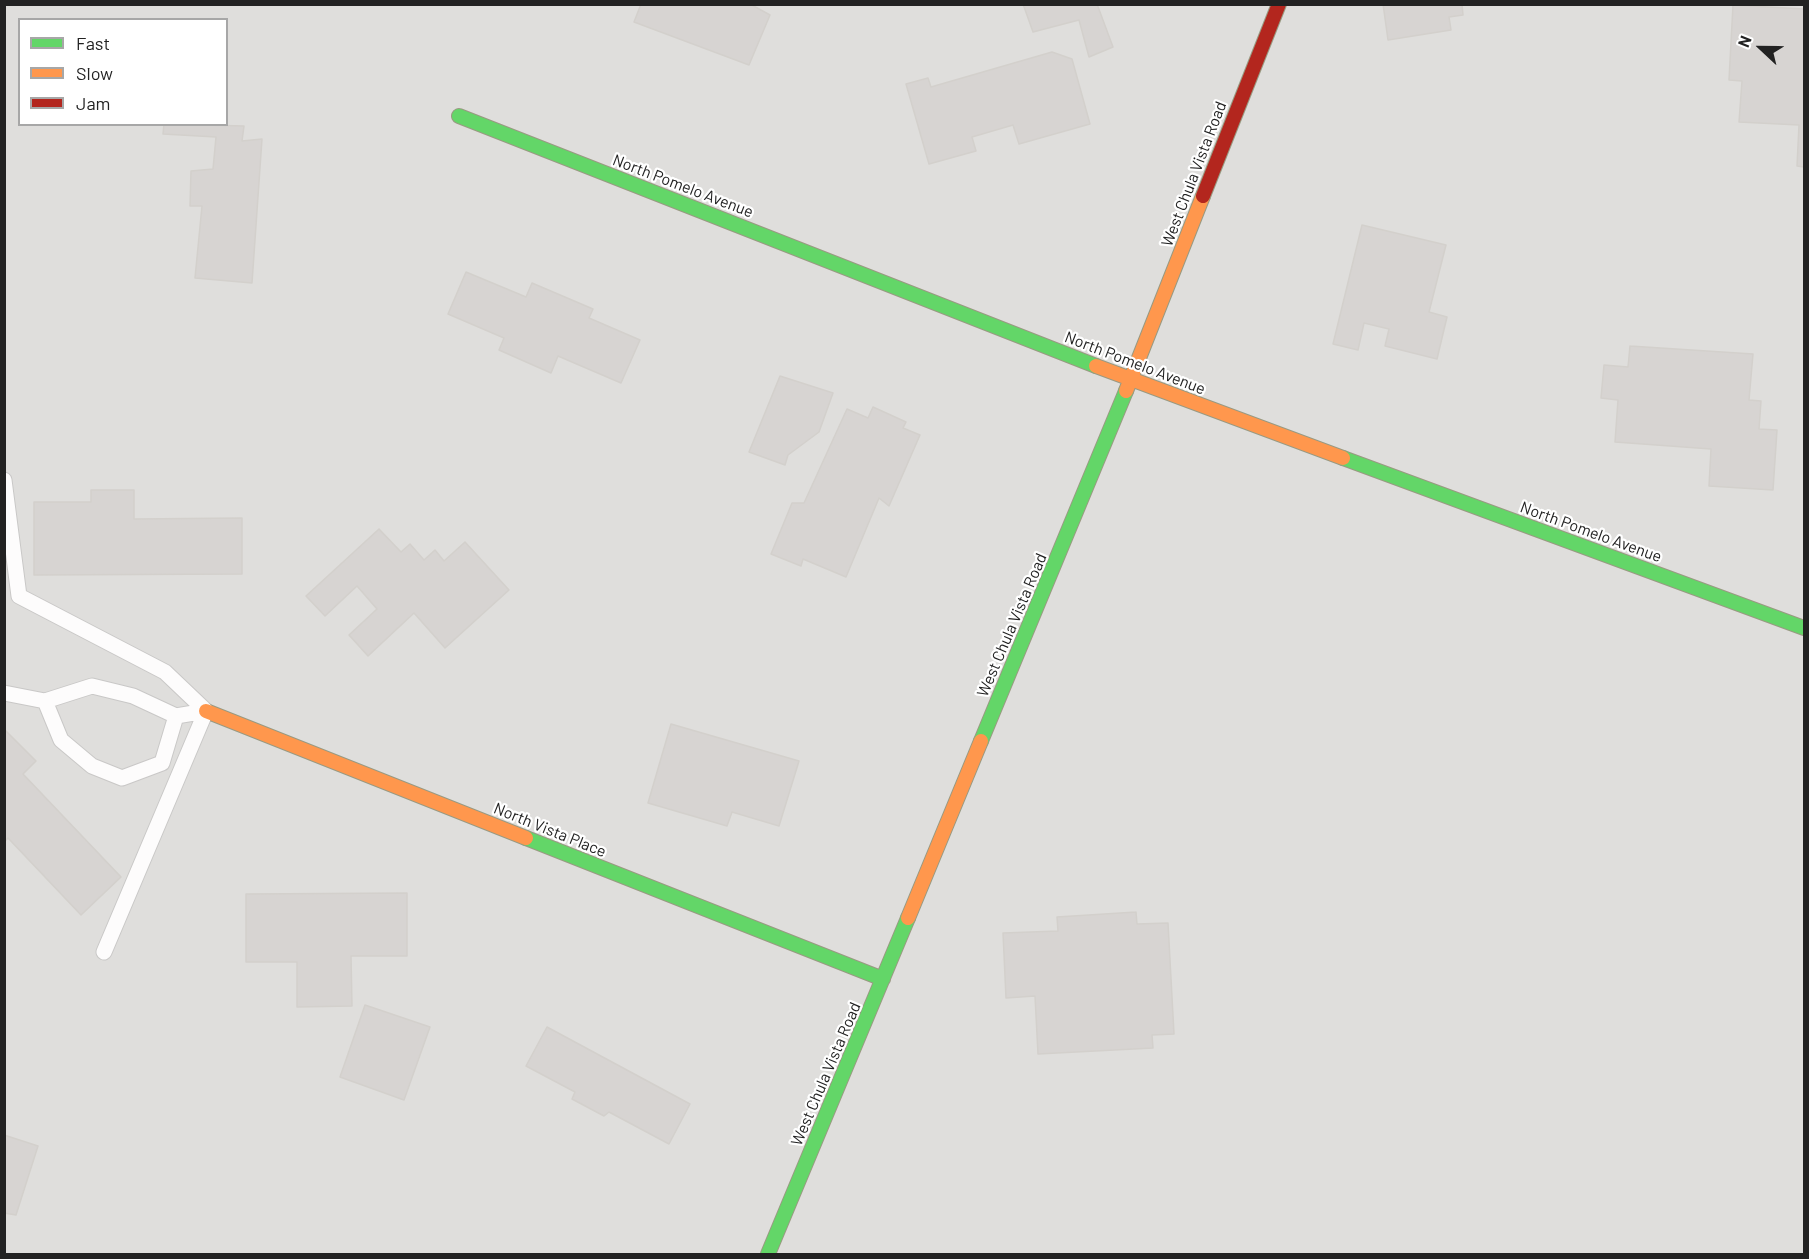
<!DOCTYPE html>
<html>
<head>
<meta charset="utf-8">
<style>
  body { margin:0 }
  #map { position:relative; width:1809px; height:1259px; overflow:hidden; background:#f0eeeb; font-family:Barlow,sans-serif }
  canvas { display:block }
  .frame { position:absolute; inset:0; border:6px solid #222; pointer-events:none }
  .legend { position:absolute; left:18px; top:18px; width:210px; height:108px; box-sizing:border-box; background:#fff; border:2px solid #a7a7a7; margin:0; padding:8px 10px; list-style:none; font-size:18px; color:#222 }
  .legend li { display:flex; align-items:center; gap:12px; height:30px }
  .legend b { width:30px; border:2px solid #a7a7a7 }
  .north { position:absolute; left:1731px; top:18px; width:60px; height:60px; -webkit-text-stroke:4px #fff; paint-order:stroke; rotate:292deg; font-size:16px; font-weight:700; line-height:24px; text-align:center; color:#222 }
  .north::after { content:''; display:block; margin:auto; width:21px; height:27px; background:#222; clip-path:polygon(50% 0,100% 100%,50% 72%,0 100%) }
</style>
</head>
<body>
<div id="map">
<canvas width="1809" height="1259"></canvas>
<div class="frame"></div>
<ul class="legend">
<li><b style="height:8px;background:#63d668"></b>Fast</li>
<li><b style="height:8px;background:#ff974d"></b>Slow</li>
<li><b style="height:8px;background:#b3261e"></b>Jam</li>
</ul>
<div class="north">N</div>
</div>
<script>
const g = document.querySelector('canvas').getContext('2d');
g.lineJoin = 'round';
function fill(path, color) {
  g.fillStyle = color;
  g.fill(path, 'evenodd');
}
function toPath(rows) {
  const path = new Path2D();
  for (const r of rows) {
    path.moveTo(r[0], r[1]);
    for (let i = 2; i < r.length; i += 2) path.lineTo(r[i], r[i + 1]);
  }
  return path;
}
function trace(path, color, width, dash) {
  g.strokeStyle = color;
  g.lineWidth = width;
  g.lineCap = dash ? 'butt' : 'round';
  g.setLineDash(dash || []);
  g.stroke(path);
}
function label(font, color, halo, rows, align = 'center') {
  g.font = font + ' Barlow,sans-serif';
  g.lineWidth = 4.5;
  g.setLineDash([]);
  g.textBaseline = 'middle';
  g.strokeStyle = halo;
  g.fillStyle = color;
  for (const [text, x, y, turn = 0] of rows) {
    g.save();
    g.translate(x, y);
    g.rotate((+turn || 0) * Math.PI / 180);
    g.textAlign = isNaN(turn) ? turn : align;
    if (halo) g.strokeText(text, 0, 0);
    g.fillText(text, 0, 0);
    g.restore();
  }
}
fill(toPath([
  [5,5,1804,5,1804,1254,5,1254],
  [20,20,226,20,226,124,20,124]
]), '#dfdedc');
const building = toPath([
  [641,4,750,4,770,15,749,65,634,22,641,4],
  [1023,4,1097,4,1113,47,1089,57,1079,20,1033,32,1023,4],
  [1383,4,1462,4,1463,15,1449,17,1451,30,1388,40,1383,4],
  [1733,5,1804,9,1804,167,1797,166,1799,125,1739,122,1742,81,1729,80,1733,5],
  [1052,52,1072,59,1090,124,1019,144,1013,125,972,137,976,151,929,164,906,84,928,78,931,87,1052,52],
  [164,124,244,126,242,141,262,139,252,283,195,278,202,206,190,206,191,171,213,169,216,137,163,134,164,124],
  [1362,225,1446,245,1429,312,1447,317,1437,359,1385,346,1389,329,1364,323,1358,350,1333,344,1362,225],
  [466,272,526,297,532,283,593,309,589,318,640,340,621,383,558,356,551,373,499,350,504,338,448,314,466,272],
  [1630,346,1753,354,1749,400,1761,401,1759,429,1777,430,1773,490,1709,486,1711,449,1615,442,1618,400,1601,398,1604,365,1628,367,1630,346],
  [780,376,833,393,819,432,788,455,785,465,749,452,780,376],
  [873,407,906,422,903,428,920,435,889,506,879,498,846,577,803,559,801,566,771,554,792,503,804,503,847,409,868,418,873,407],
  [91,490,134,490,134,519,242,518,242,574,34,575,34,502,91,502,91,490],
  [379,529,401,552,410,544,424,560,435,550,444,561,465,542,509,590,445,648,414,613,368,656,349,635,377,609,357,586,325,616,306,596,379,529],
  [671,724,799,761,779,826,732,812,727,826,648,803,671,724],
  [4,729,36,761,23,774,121,877,81,915,8,838,4,842,4,729],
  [407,893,407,956,351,956,352,1006,297,1007,297,962,246,962,246,894,407,893],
  [1136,912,1137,924,1168,923,1174,1034,1152,1035,1153,1048,1038,1054,1035,996,1006,998,1003,933,1058,931,1057,917,1136,912],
  [365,1005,430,1027,404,1100,340,1077,365,1005],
  [547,1027,690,1104,669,1144,609,1112,604,1116,572,1099,575,1092,526,1066,547,1027],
  [4,1135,38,1146,16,1215,4,1213,4,1135]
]);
fill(building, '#d7d4d2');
trace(building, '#d3d0cc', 1.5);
const lane = toPath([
  [4,480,19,596,165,672,206,711],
  [4,693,45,701,92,686,133,696,176,716,206,711],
  [45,701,61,740,92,766,122,778,162,763,176,716],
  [104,952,206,711]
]);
const fast = toPath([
  [459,116,1096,366],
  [1343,458,1804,628],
  [981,741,1126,391],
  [526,838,883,979],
  [768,1254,908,918]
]);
const slow = toPath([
  [1096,366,1343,458],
  [1126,391,1203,196],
  [206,711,526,838],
  [908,918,981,741]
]);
const jam = toPath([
  [1203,196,1279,4]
]);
trace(lane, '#c9c8c7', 17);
trace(fast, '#999a82', 16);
trace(slow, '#999a82', 16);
trace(jam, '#999a82', 16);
trace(lane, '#fdfcfc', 15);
trace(fast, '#63d668', 14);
trace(slow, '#ff974d', 14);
trace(jam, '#b3261e', 14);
label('16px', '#222', '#fff', [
  ["West Chula Vista Road",1194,174,-69],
  ["North Pomelo Avenue",683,186,21],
  ["North Pomelo Avenue",1135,363,21],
  ["North Pomelo Avenue",1591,532,20],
  ["West Chula Vista Road",1012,625,-67],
  ["North Vista Place",550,830,22],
  ["West Chula Vista Road",826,1074,-67]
]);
</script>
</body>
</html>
